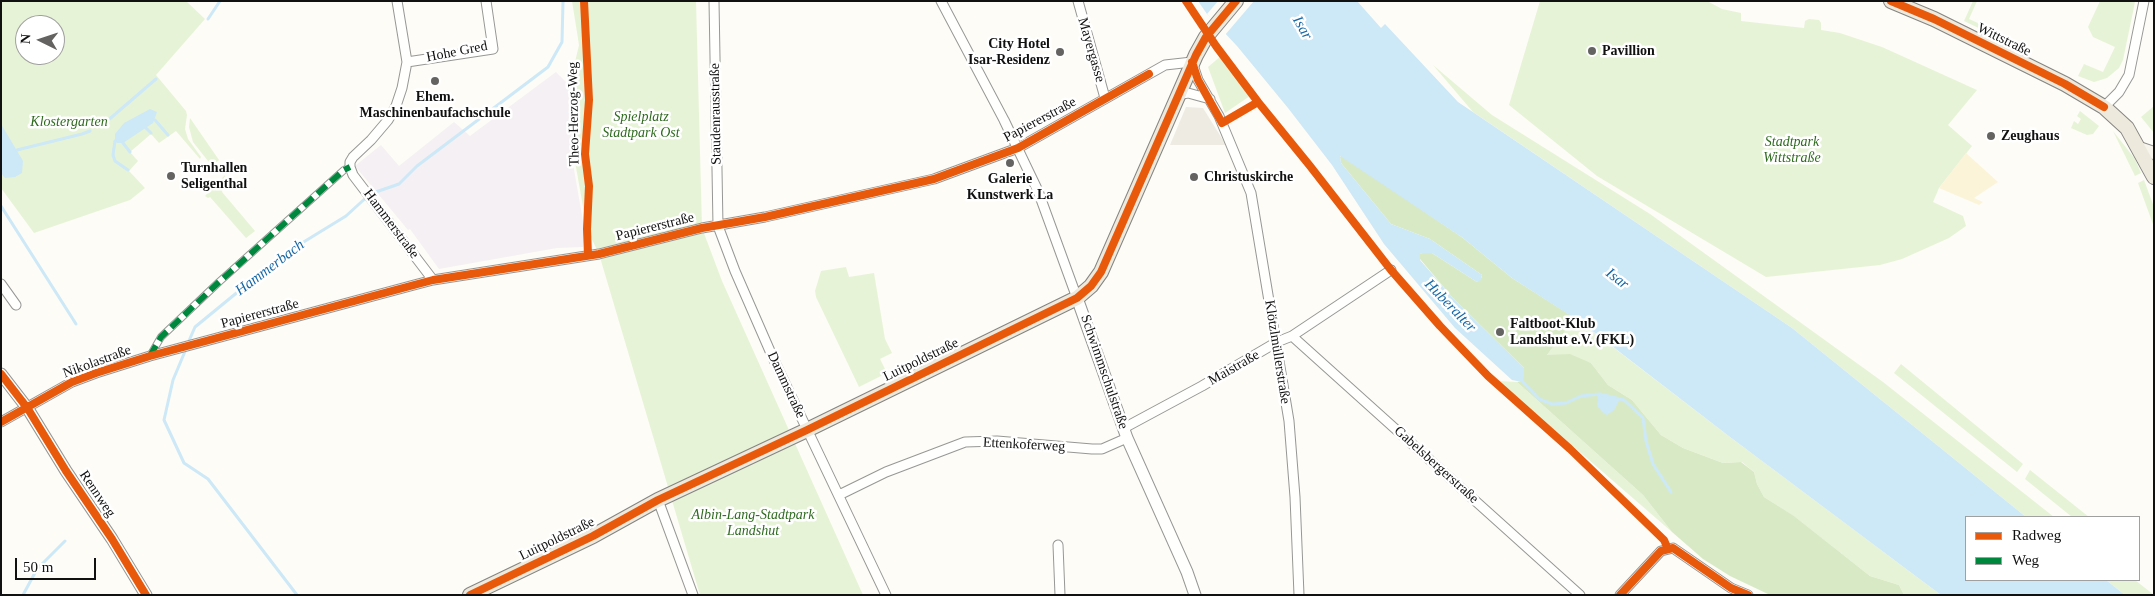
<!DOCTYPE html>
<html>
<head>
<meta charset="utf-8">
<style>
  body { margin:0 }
  #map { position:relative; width:2155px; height:596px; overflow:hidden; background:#fdfcf7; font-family:Georgia,serif }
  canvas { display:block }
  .frame { position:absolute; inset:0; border:2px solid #111; pointer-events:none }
  .legend { position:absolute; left:1965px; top:516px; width:175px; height:65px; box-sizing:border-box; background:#fff; border:1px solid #a0a0a0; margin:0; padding:6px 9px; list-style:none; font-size:15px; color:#111 }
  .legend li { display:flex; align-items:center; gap:10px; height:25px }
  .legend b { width:25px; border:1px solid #a0a0a0 }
  .north { position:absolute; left:15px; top:15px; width:50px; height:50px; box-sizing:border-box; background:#fff; border:1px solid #a0a0a0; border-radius:50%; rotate:274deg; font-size:14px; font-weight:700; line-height:20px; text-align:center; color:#111 }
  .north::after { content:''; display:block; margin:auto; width:18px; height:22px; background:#646362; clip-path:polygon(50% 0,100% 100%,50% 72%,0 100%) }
  .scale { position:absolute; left:15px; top:558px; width:81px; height:22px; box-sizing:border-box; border:2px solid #111; border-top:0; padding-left:6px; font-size:15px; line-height:18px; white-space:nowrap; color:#111; -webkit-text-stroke:4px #fff; paint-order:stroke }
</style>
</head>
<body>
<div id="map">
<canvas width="2155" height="596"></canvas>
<div class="frame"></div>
<ul class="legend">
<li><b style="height:6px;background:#e8590c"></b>Radweg</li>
<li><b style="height:6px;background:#00873e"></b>Weg</li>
</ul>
<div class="north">N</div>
<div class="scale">50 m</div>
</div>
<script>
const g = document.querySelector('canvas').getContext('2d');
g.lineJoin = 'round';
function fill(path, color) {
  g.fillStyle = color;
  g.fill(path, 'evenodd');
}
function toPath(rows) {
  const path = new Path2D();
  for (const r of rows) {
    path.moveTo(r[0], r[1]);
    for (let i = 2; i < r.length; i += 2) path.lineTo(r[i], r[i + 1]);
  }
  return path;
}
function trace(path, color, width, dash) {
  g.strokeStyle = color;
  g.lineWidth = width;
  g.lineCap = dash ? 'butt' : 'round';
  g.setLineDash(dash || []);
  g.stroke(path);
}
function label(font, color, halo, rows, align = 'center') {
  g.font = font + ' Georgia,serif';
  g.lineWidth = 5;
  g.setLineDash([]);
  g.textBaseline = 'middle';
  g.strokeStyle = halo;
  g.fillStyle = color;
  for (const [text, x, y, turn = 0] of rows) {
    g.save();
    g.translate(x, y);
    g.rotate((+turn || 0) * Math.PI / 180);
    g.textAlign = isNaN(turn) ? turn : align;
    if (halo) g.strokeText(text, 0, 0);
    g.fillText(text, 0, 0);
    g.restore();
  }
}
fill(toPath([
  [556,72,571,87,572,158,584,227,583,247,557,248,439,269,410,229,408,230,355,166,381,145,399,166,454,122,470,136]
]), '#f5f0f3');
fill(toPath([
  [1,1,186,1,205,19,156,75,186,111,187,115,185,129,188,139,201,157,200,159,176,131,159,143,151,134,130,152,138,161,129,171,145,188,130,200,34,233,1,188],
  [25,25,55,25,55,55,25,55],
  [572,1,696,1,702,228,722,281,863,595,700,595,599,254,587,229,574,156,571,107,575,62,579,45],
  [1540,1,1707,1,1722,9,1741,13,1741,21,1804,28,1805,21,1809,19,1819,20,1821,23,1821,30,1840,33,1882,47,1977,90,1948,125,1972,146,1939,188,1933,202,1963,216,1966,226,1949,238,1902,259,1880,265,1766,277,1597,176,1509,105],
  [1973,1,1977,1,1969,19,1989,28,1987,32,1964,21],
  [2100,1,2135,1,2134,7,2123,60,2119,68,2107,78,2094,82,2078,76,2084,64,2103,72,2115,47,2093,37,2088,27],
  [1221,56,1250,96,1225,113,1208,67],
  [1433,65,1492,115,1650,214,1883,382,2054,517,2026,517,1792,328,1473,112],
  [2154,106,2154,133,2141,117],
  [2080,111,2099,126,2093,134,2087,135,2071,128,2074,121,2078,124,2081,119,2077,116],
  [190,118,219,160,212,166,193,142,189,127],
  [2113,131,2135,159,2141,173,2135,176],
  [225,175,222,192,255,231,246,238,210,197,208,198,205,196],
  [2144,180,2154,207,2154,227,2138,183],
  [846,267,849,277,874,273,885,339,892,353,880,359,887,373,859,387,816,297,815,291,821,271],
  [1575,318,1730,437,1941,595,1904,595,1899,585,1870,576,1795,517,1764,497,1757,484,1754,472,1742,462,1723,463,1683,448,1661,435,1632,400,1608,385,1591,363,1557,355,1547,355],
  [1901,364,2023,464,2017,472,1894,373],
  [1498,381,1517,382,1643,495,1672,532],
  [2030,470,2089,517,2072,517,2025,479],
  [2106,580,2135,580,2154,595,2125,595]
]), '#e7f3d7');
fill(toPath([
  [1342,155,1463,238,1512,278,1575,318,1547,355,1570,354,1591,363,1608,385,1632,400,1661,435,1683,448,1723,463,1741,462,1754,472,1757,484,1764,497,1794,516,1870,576,1899,585,1904,595,1770,595,1730,576,1703,559,1672,532,1643,495,1517,382,1522,381,1524,368,1452,297,1420,259,1420,254,1422,253,1432,253,1477,282,1482,277,1482,275,1430,239,1391,224,1341,163,1340,157]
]), '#d8eac5');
fill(toPath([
  [1966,153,1998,182,1974,198,1983,202,1979,205,1939,188]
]), '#fcf4d9');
fill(toPath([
  [1186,107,1203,108,1226,145,1170,145]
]), '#edebe2');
fill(toPath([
  [1198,1,1357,1,1381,28,1385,24,1458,102,1792,328,2026,517,1966,517,1966,580,2106,580,2125,595,1941,595,1730,437,1582,323,1512,278,1463,238,1340,156,1341,163,1391,224,1430,239,1482,275,1481,280,1477,282,1432,253,1423,253,1420,254,1420,260,1452,297,1524,368,1524,376,1522,382,1512,380,1455,328,1384,244,1332,165,1288,108,1237,46,1207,14],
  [150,109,157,112,153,123,123,143,117,143,115,141,115,134,124,123],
  [1,124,23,161,22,173,15,177,5,178,1,173],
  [1597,394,1600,394,1620,399,1614,410,1607,415,1602,412,1597,406,1598,400]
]), '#cde8f7');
fill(toPath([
  [1218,1,1254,1,1225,35,1207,14]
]), '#fdfcf7');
trace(toPath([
  [208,19,220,1],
  [155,120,168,135],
  [106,122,156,79],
  [145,127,151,133],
  [115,141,113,155,115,161,128,170],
  [123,143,130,152],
  [17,150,82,134,90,131],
  [1,206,76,324],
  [188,343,195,327,284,254,346,216,370,194,399,184,417,166,548,67,562,42,563,1],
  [186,349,173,380,164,420,184,463,208,479,297,595],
  [1520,379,1539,399,1552,404,1566,403,1581,396,1600,394,1624,400,1643,418,1646,441,1653,464,1671,492],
  [23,595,37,569,65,541]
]), '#cde8f7', 3);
const pedestrian = toPath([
  [150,356,161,337,219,282,344,170,350,167]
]);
const minor = toPath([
  [397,1,407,62,402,88,396,106,388,120,371,140,353,157,350,162,350,167,353,175,433,280],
  [714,1,718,226,735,271,773,358,886,595],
  [941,1,1004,120,1038,191,1077,298],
  [1078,1,1105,98],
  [407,62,493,49,486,1],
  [1177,95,1188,93,1210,99],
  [2104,107,2119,92,2129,75,2144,1],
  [1,284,16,305],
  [1292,336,1580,595],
  [1,422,72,382,96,373,150,356,414,285,433,280,599,254,702,228,765,217,934,179,1018,148,1165,65,1192,62,1198,80,1219,116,1251,193,1289,421,1295,497,1299,595],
  [1124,428,1202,386,1277,342,1292,336,1391,270],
  [839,495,886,472,965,442,997,441,1092,449,1102,449,1127,438],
  [658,500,693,595],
  [1058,545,1060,595],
  [1620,595,1661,551,1673,548,1731,588,1748,595]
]);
const tertiary = toPath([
  [1077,298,1127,438,1187,572,1195,595],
  [1,374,28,409,66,471,112,539,146,595]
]);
const secondary = toPath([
  [2139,148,2154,153]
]);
const primary = toPath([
  [1891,1,1934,19,2065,84,2104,107,2127,128,2154,177],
  [470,595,593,536,658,500,807,430,1077,298,1091,286,1101,272,1196,55,1206,37,1236,1]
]);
trace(pedestrian, '#979795', 8);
trace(minor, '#979795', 11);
trace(tertiary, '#979795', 13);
trace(secondary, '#8e8d8b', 14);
trace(primary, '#858482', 16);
trace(pedestrian, '#fffffe', 6);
trace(minor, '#fffffe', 9);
trace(tertiary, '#fffffe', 11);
trace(secondary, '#f6f4eb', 12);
trace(primary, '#ede9dc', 14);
trace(toPath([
  [150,356,161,337,219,282,344,170,350,167]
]), '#00873e', 6, [12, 6]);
trace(toPath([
  [584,1,589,100,585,154,589,186,587,229,588,255],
  [1186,1,1216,46,1258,102,1310,166,1391,270,1440,326,1488,376,1570,449,1664,540,1668,549],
  [1891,1,1934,19,2065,84,2104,107],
  [1192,62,1198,80,1222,123,1258,102],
  [1,374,28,409,66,471,112,539,146,595],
  [1,422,72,382,96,373,150,356,414,285,433,280,599,254,702,228,765,217,934,179,1018,148,1149,74],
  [470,595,593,536,658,500,807,430,1077,298,1091,286,1101,272,1196,55,1206,37,1236,1],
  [1620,595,1661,551,1673,548,1731,588,1748,595]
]), '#e8590c', 8);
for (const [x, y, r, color] of [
  [1592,51,5,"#646362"],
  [1060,52,5,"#646362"],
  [435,81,5,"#646362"],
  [1991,136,5,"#646362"],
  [1010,163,5,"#646362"],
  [171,176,5,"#646362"],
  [1194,177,5,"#646362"],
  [1500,332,5,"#646362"]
]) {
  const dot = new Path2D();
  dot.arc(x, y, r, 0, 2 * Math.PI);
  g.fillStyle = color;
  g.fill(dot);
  trace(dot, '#fff', 2);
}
label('14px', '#111', '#fff', [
  ["Wittstraße",2004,40,26],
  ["Mayergasse",1091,50,74],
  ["Hohe Gred",457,52,-11],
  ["Theo-Herzog-Weg",574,114,-91],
  ["Staudenrausstraße",716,114,-91],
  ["Papiererstraße",1040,120,-28],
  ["Hammerstraße",391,224,53],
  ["Papiererstraße",655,227,-14],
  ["Papiererstraße",260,314,-15],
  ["Klötzlmüllerstraße",1277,352,81],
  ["Luitpoldstraße",921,360,-26],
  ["Nikolastraße",97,362,-20],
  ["Maistraße",1234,368,-30],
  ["Schwimmschulstraße",1104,372,71],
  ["Dammstraße",786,385,65],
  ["Ettenkoferweg",1024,445,3],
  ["Gabelsbergerstraße",1436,465,42],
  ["Rennweg",97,494,56],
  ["Luitpoldstraße",557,539,-26]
]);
label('bold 14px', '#111', '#fff', [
  ["City Hotel",1050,44,"right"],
  ["Isar-Residenz",1050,60,"right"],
  ["Pavillion",1602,51],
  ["Ehem.",435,97,"center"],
  ["Maschinenbaufachschule",435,113,"center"],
  ["Zeughaus",2001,136],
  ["Turnhallen",181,168],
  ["Seligenthal",181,184],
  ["Christuskirche",1204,177],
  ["Galerie",1010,179,"center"],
  ["Kunstwerk La",1010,195,"center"],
  ["Faltboot-Klub",1510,324],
  ["Landshut e.V. (FKL)",1510,340]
], 'left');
label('italic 14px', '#2f6b1f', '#fff', [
  ["Spielplatz",641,117],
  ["Stadtpark Ost",641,133],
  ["Klostergarten",69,122],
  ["Stadtpark",1792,142],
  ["Wittstraße",1792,158],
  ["Albin-Lang-Stadtpark",753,515],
  ["Landshut",753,531]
]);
label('italic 15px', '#1768a6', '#fff', [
  ["Isar",1302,28,60],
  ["Hammerbach",270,268,-37],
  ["Isar",1617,279,37],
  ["Huberalter",1450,306,46]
]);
</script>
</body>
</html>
